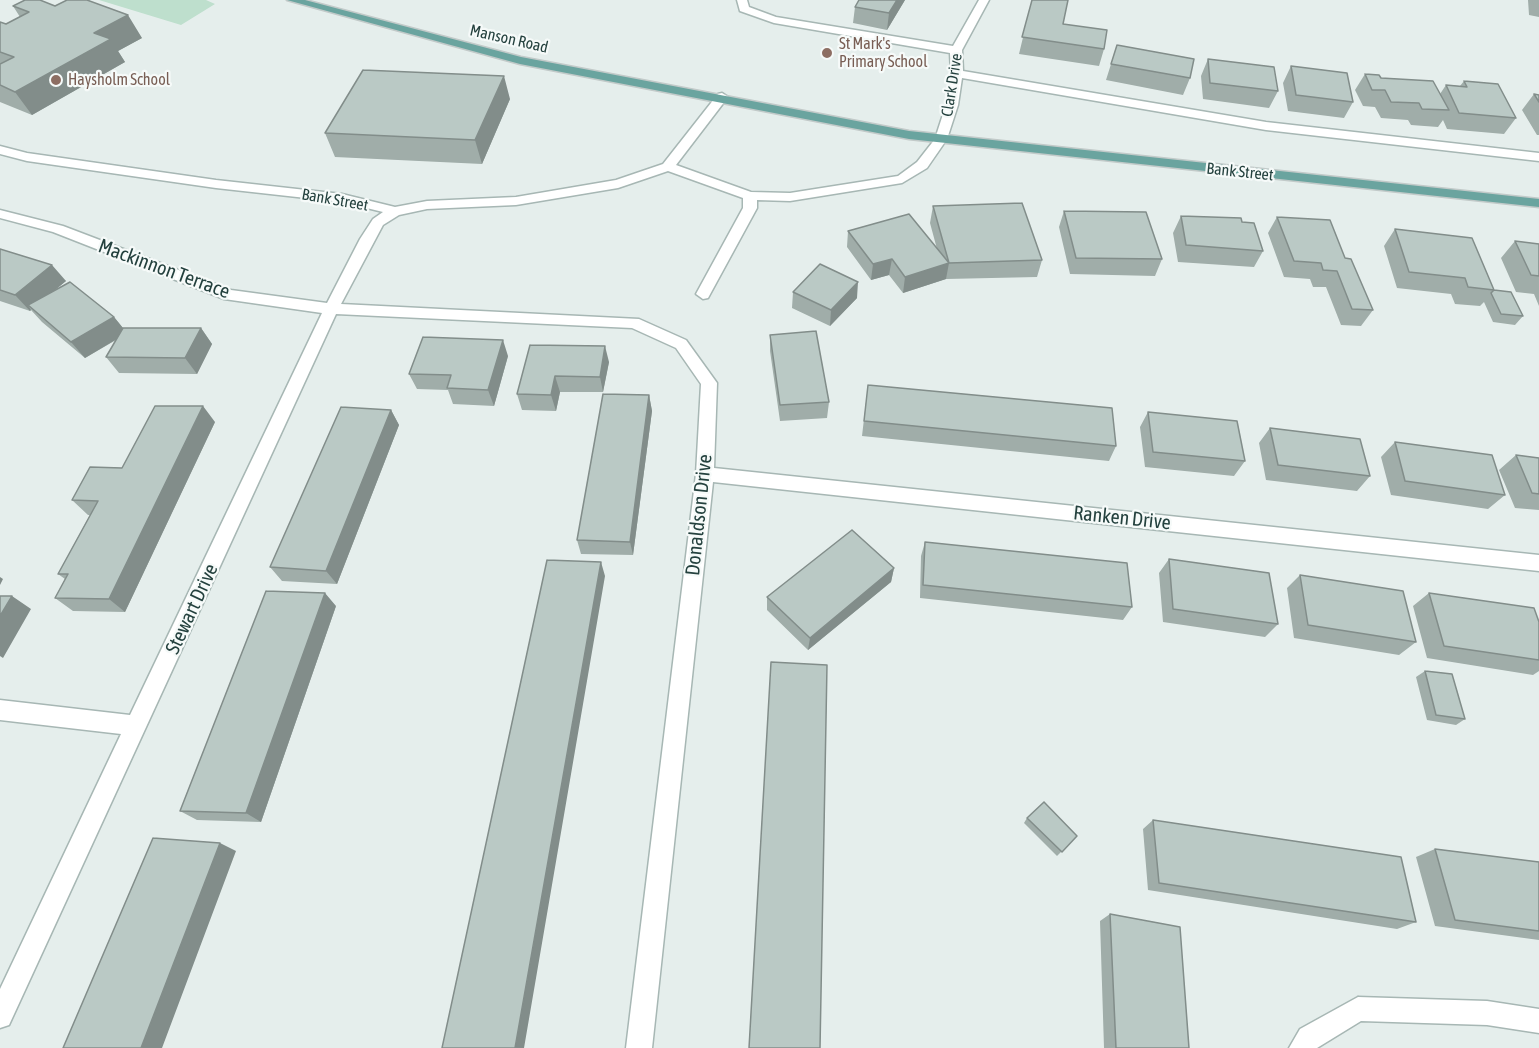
<!DOCTYPE html>
<html>
<head>
<meta charset="utf-8">
<style>
  body { margin:0 }
  canvas { display:block; background:#e5eeec }
</style>
</head>
<body>
<canvas width="1539" height="1048"></canvas>
<script>
const g = document.querySelector('canvas').getContext('2d');
g.lineJoin = 'round';
function fill(path, color) {
  g.fillStyle = color;
  g.fill(path, 'evenodd');
}
function toPath(rows) {
  const path = new Path2D();
  for (const r of rows) {
    path.moveTo(r[0], r[1]);
    for (let i = 2; i < r.length; i += 2) path.lineTo(r[i], r[i + 1]);
  }
  return path;
}
function trace(path, color, width, dash) {
  g.strokeStyle = color;
  g.lineWidth = width;
  g.lineCap = dash ? 'butt' : 'round';
  g.setLineDash(dash || []);
  g.stroke(path);
}
function label(font, color, halo, rows, align = 'center') {
  g.font = font + ' "Asap Condensed",sans-serif';
  g.lineWidth = 4.5;
  g.setLineDash([]);
  g.textBaseline = 'middle';
  g.strokeStyle = halo;
  g.fillStyle = color;
  for (const [text, x, y, turn = 0] of rows) {
    g.save();
    g.translate(x, y);
    g.rotate((+turn || 0) * Math.PI / 180);
    g.textAlign = isNaN(turn) ? turn : align;
    if (halo) g.strokeText(text, 0, 0);
    g.fillText(text, 0, 0);
    g.restore();
  }
}
fill(toPath([
  [99,0,206,0,215,4,181,25]
]), '#bedfcd');
const minor = toPath([
  [737,0,747,0,749,7,776,17,953,46,979,0,989,0,962,50,963,71,1266,122,1539,153,1539,161,1266,130,962,78,958,105,947,139,927,168,902,183,790,201,757,200,757,208,708,298,703,299,696,294,743,208,743,198,668,171,618,188,516,205,427,209,399,215,383,225,341,304,639,319,686,340,717,383,714,468,1539,555,1539,571,713,482,652,1048,626,1048,696,474,701,384,676,348,632,328,336,314,9,1025,0,1028,0,989,121,734,0,720,0,700,130,715,322,313,224,299,53,232,0,218,0,210,63,226,231,290,327,303,360,239,373,219,383,212,342,202,216,188,27,161,0,154,0,146,27,153,216,180,342,194,395,207,427,201,516,197,616,180,663,164,718,94,722,93,728,97,676,165,751,192,790,193,898,176,917,162,935,139,946,105,951,74,950,53,774,23,740,11,737,0],
  [1358,997,1487,1001,1539,1009,1539,1033,1487,1025,1361,1021,1317,1048,1289,1048,1300,1029,1358,997]
]);
const major = toPath([
  [287,0,305,0,521,57,909,131,1539,199,1539,207,909,139,520,64,287,0]
]);
trace(minor, '#a7b7b4', 3);
trace(major, '#c2cac9', 3);
fill(minor, '#fff');
fill(major, '#6aa49f');
fill(toPath([
  [905,0,887,30,853,23,855,7],
  [1032,0,1063,24,1104,49,1099,66,1019,54],
  [1528,0,1539,0,1539,17,1529,15],
  [13,6,142,38,118,51,125,62,32,115,0,102,0,22,6,24,20,17],
  [1117,45,1190,78,1183,95,1106,80],
  [1208,59,1278,91,1269,108,1203,99,1201,76],
  [1291,66,1353,102,1344,118,1288,111,1283,83],
  [1365,74,1440,94,1446,85,1460,86,1464,81,1516,118,1504,134,1447,129,1443,120,1438,127,1411,125,1408,120,1381,118,1375,107,1363,106,1355,90],
  [1534,94,1539,95,1539,135,1537,135,1522,110],
  [510,99,482,164,335,157,325,133],
  [933,206,1042,260,1037,277,946,279,903,293,889,275,871,280,847,247,848,231,937,249,930,223],
  [1064,211,1162,259,1155,276,1070,274,1059,227],
  [1181,216,1242,222,1263,251,1254,267,1178,262,1173,233],
  [1277,217,1345,258,1373,310,1361,326,1341,325,1326,287,1313,287,1310,279,1284,277,1268,233],
  [1395,229,1494,290,1523,316,1515,325,1493,322,1484,302,1480,306,1455,304,1451,294,1397,288,1384,246],
  [1515,241,1539,244,1539,306,1534,294,1516,292,1501,258],
  [0,249,66,281,55,290,114,317,123,328,201,328,212,344,197,374,119,373,106,357,116,340,85,358,42,322,31,310,30,311,0,301],
  [793,292,857,298,830,326,792,308],
  [770,335,829,402,827,418,780,421,770,351],
  [530,345,609,362,603,392,560,392,556,411,522,410,517,394],
  [508,356,494,406,453,404,448,390,417,389,409,374],
  [868,385,1116,446,1109,461,862,436],
  [649,395,652,411,633,555,581,554,577,540],
  [391,410,399,425,337,584,282,581,270,567],
  [1148,412,1245,461,1234,476,1145,467,1140,427],
  [215,422,125,612,73,611,55,598,65,579,58,574,90,515,88,515,72,500],
  [1270,428,1370,476,1357,491,1266,480,1259,443],
  [1395,442,1505,495,1488,509,1391,495,1381,457],
  [1516,455,1539,458,1539,510,1515,508,1499,470],
  [925,542,1132,607,1123,620,920,598,921,556],
  [1169,559,1278,624,1265,637,1163,622,1159,573],
  [894,568,891,582,808,650,767,610,767,597],
  [1300,575,1416,642,1399,655,1294,638,1287,588],
  [1429,593,1539,622,1539,671,1533,675,1427,658,1413,606],
  [336,606,261,822,197,820,180,811],
  [1425,671,1465,719,1456,725,1427,720,1416,677],
  [1027,818,1077,836,1057,856,1024,823],
  [1153,820,1416,922,1397,929,1148,890,1143,829],
  [1435,849,1539,862,1539,940,1435,926,1416,857],
  [1110,914,1189,1048,1104,1048,1100,921]
]), '#a0ada9');
fill(toPath([
  [897,0,905,0,887,30,889,13],
  [128,15,142,38,118,51,125,62,32,115,15,92,94,33],
  [504,76,510,99,482,164,475,140],
  [892,259,889,275,871,280,873,264],
  [949,263,946,279,903,293,905,277],
  [52,265,66,281,32,309,28,305,31,310,30,311,15,295],
  [858,282,857,298,830,326,831,310],
  [114,317,127,333,85,358,71,342],
  [201,328,212,344,197,374,185,358],
  [503,340,508,356,494,406,488,390],
  [605,346,609,362,603,392,600,377],
  [555,376,560,392,556,411,551,395],
  [649,395,652,411,633,555,630,542],
  [203,406,215,422,125,612,109,599],
  [391,410,399,425,337,584,326,571],
  [601,562,605,576,524,1048,515,1048],
  [894,568,891,582,808,650,810,638],
  [0,577,3,579,0,585],
  [325,593,336,606,261,822,246,813],
  [12,596,31,609,3,658,0,656,0,616],
  [220,843,236,851,162,1048,141,1048]
]), '#828d8a');
const building = toPath([
  [25,0,40,0,55,6,67,0,87,0,128,15,94,33,111,39,15,92,0,85,0,64,14,57,0,52,0,22,6,24,29,12,13,6,25,0],
  [859,0,897,0,889,13,855,7,859,0],
  [1032,0,1068,0,1063,24,1107,30,1104,49,1022,37,1032,0],
  [1117,45,1194,59,1190,78,1111,64,1117,45],
  [1208,59,1274,67,1278,91,1210,83,1208,59],
  [1291,66,1347,73,1353,102,1296,95,1291,66],
  [363,70,504,76,475,140,325,133,363,70],
  [1365,74,1379,75,1381,78,1433,81,1449,110,1422,109,1419,103,1391,102,1385,90,1372,90,1365,74],
  [1464,81,1498,84,1516,118,1459,113,1446,85,1467,87,1464,81],
  [1534,94,1539,95,1539,102,1534,94],
  [1022,203,1042,260,949,263,933,206,1022,203],
  [1064,211,1146,212,1162,259,1076,258,1064,211],
  [909,214,949,263,905,277,892,259,873,264,848,231,909,214],
  [1181,216,1241,218,1242,222,1254,223,1263,251,1186,245,1181,216],
  [1277,217,1330,220,1345,258,1351,259,1373,310,1352,309,1337,271,1323,270,1321,263,1294,261,1277,217],
  [1395,229,1472,238,1494,290,1468,287,1465,278,1409,272,1395,229],
  [1515,241,1539,244,1539,276,1531,275,1515,241],
  [0,249,52,265,15,295,0,290,0,249],
  [820,264,858,282,831,310,793,292,820,264],
  [70,282,114,317,71,342,28,305,70,282],
  [1494,290,1511,292,1523,316,1501,314,1491,293,1494,290],
  [123,328,201,328,185,358,106,357,123,328],
  [816,331,829,402,780,405,770,335,816,331],
  [423,337,503,340,488,390,447,388,451,375,409,374,423,337],
  [530,345,605,346,600,377,555,376,551,395,517,394,530,345],
  [868,385,1112,408,1116,446,864,421,868,385],
  [603,394,649,395,630,542,577,540,603,394],
  [155,406,203,406,109,599,55,598,68,574,58,574,98,501,72,500,90,467,122,468,155,406],
  [341,407,391,410,326,571,270,567,341,407],
  [1148,412,1237,421,1245,461,1153,452,1148,412],
  [1270,428,1360,439,1370,476,1278,465,1270,428],
  [1395,442,1492,455,1505,495,1405,481,1395,442],
  [1516,455,1539,458,1539,494,1532,493,1516,455],
  [852,530,894,568,810,638,767,597,852,530],
  [925,542,1127,563,1132,607,923,585,925,542],
  [1169,559,1269,573,1278,624,1173,609,1169,559],
  [547,560,601,562,515,1048,442,1048,547,560],
  [1300,575,1403,591,1416,642,1308,625,1300,575],
  [266,591,325,593,246,813,180,811,266,591],
  [1429,593,1534,608,1539,622,1539,660,1444,646,1429,593],
  [0,596,12,596,0,616,0,596],
  [771,662,827,665,820,1048,749,1048,771,662],
  [1425,671,1452,674,1465,719,1436,715,1425,671],
  [1044,802,1077,836,1062,852,1027,818,1044,802],
  [1153,820,1401,857,1416,922,1159,883,1153,820],
  [153,838,220,843,141,1048,63,1048,153,838],
  [1435,849,1539,862,1539,931,1455,920,1435,849],
  [1110,914,1180,927,1189,1048,1116,1048,1110,914]
]);
fill(building, '#bac9c5');
trace(building, '#828d8a', 1.5);
for (const [x, y, r, color] of [
  [827,53,6,"#8d6e63"],
  [56,80,6,"#8d6e63"]
]) {
  const dot = new Path2D();
  dot.arc(x, y, r, 0, 2 * Math.PI);
  g.fillStyle = color;
  g.fill(dot);
  trace(dot, '#f6faf9', 2);
}
label('16px', '#24413e', '#f6faf9', [
  ["Manson Road",509,39,13],
  ["Clark Drive",952,85,-81],
  ["Bank Street",1240,172,6],
  ["Bank Street",335,200,10]
]);
label('16px', '#785e54', '#f6faf9', [
  ["St Mark's",839,44],
  ["Primary School",839,62],
  ["Haysholm School",68,80]
], 'left');
label('20px', '#24413e', '#f6faf9', [
  ["Mackinnon Terrace",164,269,20],
  ["Donaldson Drive",699,515,-84],
  ["Ranken Drive",1122,518,6],
  ["Stewart Drive",192,609,-65]
]);
</script>
</body>
</html>
